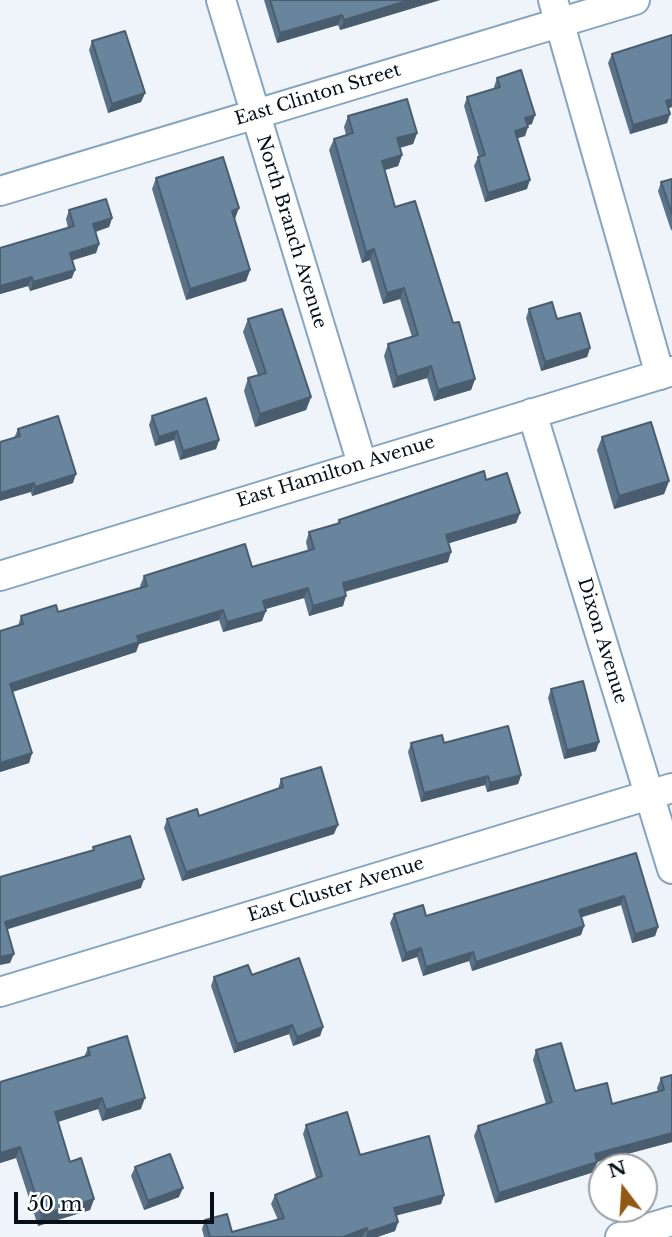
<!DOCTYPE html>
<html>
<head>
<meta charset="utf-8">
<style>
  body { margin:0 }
  #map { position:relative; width:672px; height:1237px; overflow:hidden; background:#eef4fa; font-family:"Libre Baskerville",serif }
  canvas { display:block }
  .north { position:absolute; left:588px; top:1153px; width:70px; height:70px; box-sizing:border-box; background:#fff; border:2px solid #9b9fa3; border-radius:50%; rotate:343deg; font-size:19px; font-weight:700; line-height:28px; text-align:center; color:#061019 }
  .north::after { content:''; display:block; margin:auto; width:24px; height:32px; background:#925914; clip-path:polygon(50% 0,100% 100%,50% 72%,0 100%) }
  .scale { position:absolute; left:14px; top:1192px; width:200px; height:32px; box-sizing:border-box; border:4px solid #061019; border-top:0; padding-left:9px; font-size:21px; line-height:24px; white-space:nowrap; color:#061019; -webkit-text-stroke:5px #fff; paint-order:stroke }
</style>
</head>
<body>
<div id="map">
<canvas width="672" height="1237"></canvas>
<div class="north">N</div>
<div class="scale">50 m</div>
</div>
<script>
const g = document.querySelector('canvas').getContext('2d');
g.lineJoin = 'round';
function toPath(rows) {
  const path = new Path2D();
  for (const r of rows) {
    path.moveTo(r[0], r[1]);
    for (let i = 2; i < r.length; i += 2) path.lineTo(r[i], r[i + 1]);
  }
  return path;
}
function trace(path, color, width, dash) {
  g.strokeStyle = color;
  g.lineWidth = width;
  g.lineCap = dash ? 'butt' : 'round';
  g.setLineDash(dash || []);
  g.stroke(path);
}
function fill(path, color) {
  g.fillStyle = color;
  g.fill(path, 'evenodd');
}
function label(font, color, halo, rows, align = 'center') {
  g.font = font + ' "Libre Baskerville",serif';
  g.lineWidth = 5;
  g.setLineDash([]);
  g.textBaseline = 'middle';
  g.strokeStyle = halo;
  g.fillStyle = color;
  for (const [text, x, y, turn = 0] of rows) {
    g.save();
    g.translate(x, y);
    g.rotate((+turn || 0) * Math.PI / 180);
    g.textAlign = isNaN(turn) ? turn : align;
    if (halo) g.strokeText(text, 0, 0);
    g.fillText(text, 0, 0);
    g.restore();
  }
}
const minor = toPath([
  [221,0,362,464],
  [553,0,660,375],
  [0,191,635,0],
  [532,413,672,869],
  [0,576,672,371],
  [0,992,672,788],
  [620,1237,672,1221]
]);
trace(minor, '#88a5bf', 32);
trace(minor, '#fff', 28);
fill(toPath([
  [264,0,440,0,340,30,338,25,277,43],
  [672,35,672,107,668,108,670,114,667,123,630,134,608,63,612,54],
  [92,41,145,93,141,102,108,113,89,50],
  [497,78,532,124,528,125,525,136,517,138,527,189,485,202,474,166,478,157,479,157,464,106,467,97,495,89,494,87],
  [348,116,417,133,413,144,400,148,402,155,398,166,385,170,395,207,453,323,475,379,471,390,434,401,427,378,393,388,384,356,388,344,412,337,400,299,383,304,370,260,362,263,329,150,334,139,346,135,344,127],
  [156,178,235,219,250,270,246,281,186,300,152,189],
  [672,179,672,230,671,230,658,191,661,182],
  [69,210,112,218,109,227,96,232,99,244,96,253,72,260,72,278,30,291,28,286,0,294,0,248,68,228,66,219],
  [529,309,590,348,587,357,541,371,526,318],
  [248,319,311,397,306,410,255,427,244,391,248,378,258,375,243,332],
  [152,416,219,440,216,449,180,460,174,440,155,446,149,425],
  [18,429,73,483,32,496,14,438],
  [602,437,669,481,664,494,614,509,597,450],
  [486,480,520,513,516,523,449,543,448,562,345,592,343,606,309,616,304,598,265,609,262,621,223,632,219,620,139,644,136,652,12,692,32,753,29,763,0,772,0,631,18,626,21,616,58,612,141,588,140,586,144,576,252,567,308,551,306,542,309,532,337,524,339,520],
  [551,689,596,751,564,759,548,698],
  [411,743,444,743,521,775,518,784,487,792,485,785,421,802,408,752],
  [281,779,334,834,182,881,164,828,167,819,199,816,278,789],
  [636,853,658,927,655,936,632,943,621,905,581,917,584,926,581,935,472,971,469,961,423,976,417,957,402,962,390,923,394,914,426,916],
  [252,975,323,1027,320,1036,293,1046,289,1034,234,1053,211,986,214,977],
  [88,1048,141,1109,102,1121,98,1109,58,1122,70,1162,94,1199,90,1210,38,1226,16,1158,0,1163,84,1057],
  [536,1050,575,1091,612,1104,658,1092,657,1088,661,1078,672,1075,672,1142,597,1162,594,1172,495,1203,474,1136,478,1126,546,1104,533,1060],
  [306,1125,360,1155,444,1195,441,1204,396,1215,398,1222,395,1231,377,1237,204,1237,202,1229,205,1220,232,1232,278,1220,271,1204,275,1195,316,1178,303,1134],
  [135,1167,179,1197,144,1210,131,1176]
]), '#5a7288');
fill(toPath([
  [410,0,440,0,340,30,344,20],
  [342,15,338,25,277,43,280,33],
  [145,93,141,102,108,113,112,104],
  [672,99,672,107,663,110,666,101],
  [670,114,667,123,630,134,633,125],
  [535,115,532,124,522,127,525,118],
  [528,127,525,136,512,140,515,131],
  [417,133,413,144,393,149,397,138],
  [402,155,398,166,378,172,382,161],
  [530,180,527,189,485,202,488,193],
  [239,208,235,219,228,222,232,211],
  [112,218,109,227,90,233,93,224],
  [99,244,96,253,67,262,70,253],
  [374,249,370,260,362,263,366,252],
  [75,270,72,278,30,291,33,282],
  [250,270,246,281,186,300,190,289],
  [32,277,28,286,0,294,0,286],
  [404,288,400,299,383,304,387,293],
  [590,348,587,357,541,371,545,362],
  [431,366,427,378,393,388,397,377],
  [475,379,471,390,434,401,438,390],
  [311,397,306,410,255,427,260,414],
  [177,431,174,440,155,446,159,437],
  [219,440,216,449,180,460,183,451],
  [76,474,73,483,32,496,35,487],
  [669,481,664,494,614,509,619,496],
  [34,483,31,492,0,501,0,493],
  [520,513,516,523,443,545,446,535],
  [451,552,448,562,339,593,343,583],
  [308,588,304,598,259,611,263,601],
  [346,596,343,606,309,616,313,606],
  [223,610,219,620,139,644,136,652,6,694,10,684,137,636],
  [266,611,262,621,223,632,227,622],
  [599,742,596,751,564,759,567,750],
  [32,753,29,763,0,772,0,763],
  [521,775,518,784,487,792,490,783],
  [488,776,485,785,421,802,424,793],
  [338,825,334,834,182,881,186,872],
  [144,879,141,888,2,931,5,922],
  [624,896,621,905,576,919,579,910],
  [584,926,581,935,472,971,476,962],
  [658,927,655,936,632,943,635,934],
  [421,948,417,957,402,962,406,953],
  [473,952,469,961,423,976,426,967],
  [14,954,10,963,0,965,0,957],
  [292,1025,289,1034,234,1053,237,1044],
  [323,1027,320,1036,293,1046,297,1037],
  [102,1098,98,1109,51,1124,55,1112],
  [145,1098,141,1109,102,1121,106,1110],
  [672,1133,672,1142,597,1162,594,1172,495,1203,499,1193,595,1154],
  [20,1147,16,1158,0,1163,0,1153],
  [183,1188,179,1197,144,1210,148,1201],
  [444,1195,441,1204,391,1217,394,1208],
  [94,1199,90,1210,38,1226,42,1215],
  [398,1222,395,1231,377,1237,366,1237,368,1232],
  [367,1228,362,1237,343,1237]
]), '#4a5d6f');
const building = toPath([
  [270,0,410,0,344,20,342,15,280,33,270,0],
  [125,31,145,93,112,104,92,41,125,31],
  [672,35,672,99,666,101,670,114,633,125,612,54,672,35],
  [521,70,535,115,525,118,528,127,515,131,530,180,488,193,478,157,485,155,467,97,500,87,497,78,521,70],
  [407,99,417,133,397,138,402,155,382,161,395,207,415,201,453,323,459,322,475,379,438,390,431,366,397,377,388,344,418,335,404,288,387,293,374,249,366,252,334,139,353,133,348,116,407,99],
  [223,157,239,208,232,211,250,270,190,289,156,178,223,157],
  [672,179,672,214,661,182,672,179],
  [106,199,112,218,93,224,99,244,70,253,75,270,33,282,32,277,0,286,0,248,74,226,69,210,106,199],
  [552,302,557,319,580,313,590,348,545,362,529,309,552,302],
  [282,309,311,397,260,414,248,378,266,373,248,319,282,309],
  [206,398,219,440,183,451,177,431,159,437,152,416,206,398],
  [58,416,76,474,35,487,34,483,0,493,0,442,20,436,18,429,58,416],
  [651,422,669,481,619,496,602,437,651,422],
  [484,471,486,480,507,473,520,513,446,535,451,552,343,583,346,596,313,606,308,588,263,601,266,611,227,622,223,610,137,636,139,642,10,684,32,753,0,763,0,631,23,624,21,616,56,605,58,612,147,586,144,576,245,544,252,567,314,549,309,532,340,523,339,520,484,471],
  [583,681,599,742,567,750,551,689,583,681],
  [508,726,521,775,490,783,488,776,424,793,411,743,442,735,444,743,508,726],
  [321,767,338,825,186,872,167,819,197,809,199,816,283,787,281,779,321,767],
  [130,836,144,879,5,922,14,954,0,957,0,877,94,850,93,847,130,836],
  [636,853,658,927,635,934,624,896,579,910,584,926,476,962,473,952,426,967,421,948,406,953,394,914,423,905,426,916,636,853],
  [299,958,323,1027,297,1037,292,1025,237,1044,214,977,248,965,252,975,299,958],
  [127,1036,145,1098,106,1110,102,1098,55,1112,70,1162,81,1158,94,1199,42,1215,20,1147,0,1153,0,1082,90,1055,88,1048,127,1036],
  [561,1043,575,1091,607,1083,612,1104,664,1090,661,1078,672,1075,672,1133,595,1154,597,1162,499,1193,478,1126,552,1102,536,1050,561,1043],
  [347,1112,360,1155,429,1136,444,1195,394,1208,398,1222,368,1232,367,1228,343,1237,210,1237,205,1220,227,1214,232,1232,284,1218,275,1195,322,1176,306,1125,347,1112],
  [170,1154,183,1188,148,1201,135,1167,170,1154]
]);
fill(building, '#69859e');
trace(building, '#4a5d6f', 2);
label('18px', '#061019', '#fff', [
  ["East Clinton Street",318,95,-17],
  ["North Branch Avenue",291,232,73],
  ["East Hamilton Avenue",336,472,-17],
  ["Dixon Avenue",602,641,73],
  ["East Cluster Avenue",336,890,-17]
]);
</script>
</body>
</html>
